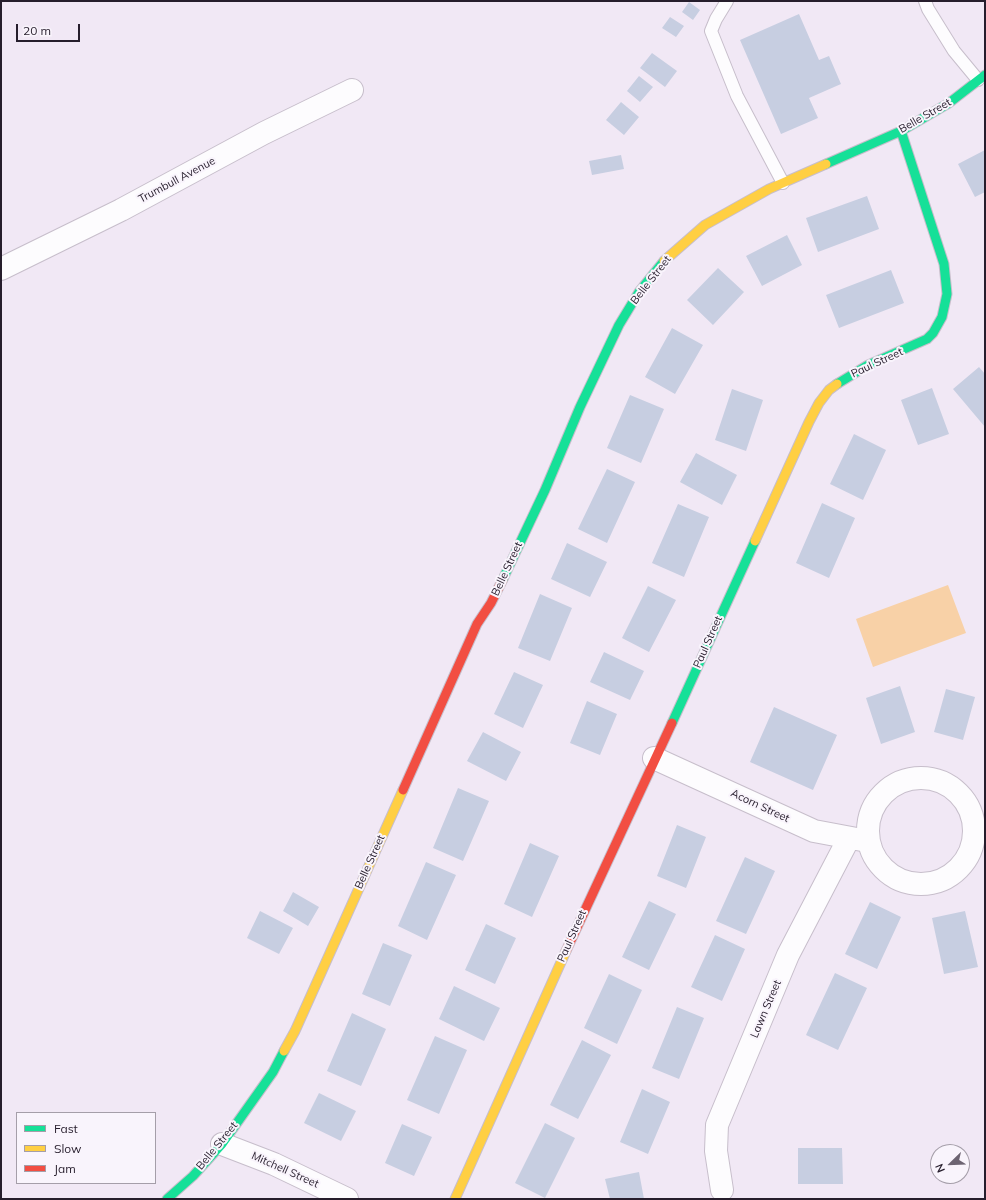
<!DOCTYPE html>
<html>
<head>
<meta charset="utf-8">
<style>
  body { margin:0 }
  #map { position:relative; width:986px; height:1200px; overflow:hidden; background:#f1e8f5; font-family:Mulish,sans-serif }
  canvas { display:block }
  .frame { position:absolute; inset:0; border:2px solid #261d2c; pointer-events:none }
  .legend { position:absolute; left:16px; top:1112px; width:140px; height:72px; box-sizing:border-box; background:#f9f4fc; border:1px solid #a59ea9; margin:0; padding:5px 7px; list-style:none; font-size:12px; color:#261d2c }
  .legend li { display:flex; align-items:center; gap:8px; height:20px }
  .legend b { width:20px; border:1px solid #a59ea9 }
  .north { position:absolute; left:930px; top:1144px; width:40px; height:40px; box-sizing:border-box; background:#f9f4fc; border:1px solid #a59ea9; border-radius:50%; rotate:247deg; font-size:11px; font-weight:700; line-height:16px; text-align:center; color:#261d2c }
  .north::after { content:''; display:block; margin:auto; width:14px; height:18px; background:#6d6472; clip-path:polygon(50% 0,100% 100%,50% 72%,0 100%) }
  .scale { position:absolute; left:16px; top:24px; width:64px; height:18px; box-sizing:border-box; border:2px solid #261d2c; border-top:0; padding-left:5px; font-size:12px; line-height:14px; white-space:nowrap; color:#261d2c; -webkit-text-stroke:3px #f9f4fc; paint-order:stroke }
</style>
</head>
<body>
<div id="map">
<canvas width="986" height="1200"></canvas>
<div class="frame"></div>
<ul class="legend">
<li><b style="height:5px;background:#16e098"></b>Fast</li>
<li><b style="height:5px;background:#ffcf43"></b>Slow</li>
<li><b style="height:5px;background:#f24e42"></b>Jam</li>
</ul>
<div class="north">N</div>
<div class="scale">20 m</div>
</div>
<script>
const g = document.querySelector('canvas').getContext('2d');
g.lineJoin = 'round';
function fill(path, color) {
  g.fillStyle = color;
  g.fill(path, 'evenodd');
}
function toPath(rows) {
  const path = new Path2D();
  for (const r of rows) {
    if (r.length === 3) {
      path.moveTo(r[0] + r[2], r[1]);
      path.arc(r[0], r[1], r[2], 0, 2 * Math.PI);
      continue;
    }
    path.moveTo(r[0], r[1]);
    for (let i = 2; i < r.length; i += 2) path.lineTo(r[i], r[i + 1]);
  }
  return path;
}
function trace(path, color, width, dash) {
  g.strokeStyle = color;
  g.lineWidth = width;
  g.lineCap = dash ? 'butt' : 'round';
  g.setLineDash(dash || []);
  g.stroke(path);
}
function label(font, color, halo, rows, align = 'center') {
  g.font = font + ' Mulish,sans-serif';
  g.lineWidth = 4;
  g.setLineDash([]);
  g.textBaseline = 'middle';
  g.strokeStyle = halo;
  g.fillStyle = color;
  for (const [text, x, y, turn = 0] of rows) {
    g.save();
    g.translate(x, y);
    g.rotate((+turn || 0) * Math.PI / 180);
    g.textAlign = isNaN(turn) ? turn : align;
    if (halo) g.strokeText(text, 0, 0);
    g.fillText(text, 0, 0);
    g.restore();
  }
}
fill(toPath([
  [948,585,966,633,873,667,856,619]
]), '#f8d1a7');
fill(toPath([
  [689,2,700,10,693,20,682,12],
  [799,14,819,60,829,56,841,84,809,98,818,118,781,134,740,40],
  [670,17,684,26,676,37,662,28],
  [652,53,677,71,665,87,640,68],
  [639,76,653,87,640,102,627,91],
  [621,102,639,117,624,135,606,120],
  [985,150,985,192,975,197,958,164],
  [621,155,624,169,592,175,589,161],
  [867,196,879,229,818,252,806,218],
  [787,235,802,265,762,286,746,256],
  [718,268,744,292,713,325,687,300],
  [891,270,904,303,839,328,826,295],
  [672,328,703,345,675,394,645,377],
  [979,367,985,374,985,427,953,389],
  [932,388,949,434,918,445,901,400],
  [732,389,763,400,746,451,715,440],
  [630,395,664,409,641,463,607,448],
  [854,434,886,450,863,500,830,484],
  [696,453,737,475,722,505,680,482],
  [607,469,635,482,607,543,578,529],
  [822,503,855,518,829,578,796,563],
  [678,504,709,517,684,577,652,563],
  [567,543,607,562,590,597,551,579],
  [648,586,676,600,649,652,622,638],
  [540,594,572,608,550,661,518,648],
  [604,652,644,671,630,700,590,682],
  [514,672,543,685,523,728,494,714],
  [900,686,915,732,881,744,866,698],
  [946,689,975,697,963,740,934,732],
  [587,701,617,714,600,755,570,743],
  [774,707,837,735,813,790,750,762],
  [483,732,521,752,506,781,467,761],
  [458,788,489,801,463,861,433,848],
  [677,825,706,837,686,888,657,876],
  [530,843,559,856,532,917,504,904],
  [745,857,775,871,746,934,716,921],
  [426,862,456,875,427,940,398,926],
  [293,892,319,907,308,926,283,911],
  [649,901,676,914,649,970,622,957],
  [870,902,901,917,877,969,845,954],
  [260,911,293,928,279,954,247,938],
  [965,911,978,967,944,974,932,918],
  [486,924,516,938,495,984,465,970],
  [715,935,745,949,722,1001,691,987],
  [383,943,412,955,390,1006,362,994],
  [835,973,867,988,838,1050,806,1035],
  [609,974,642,990,617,1044,584,1028],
  [454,986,500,1008,484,1041,439,1019],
  [677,1007,704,1018,679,1079,652,1068],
  [352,1013,386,1029,361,1086,327,1071],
  [435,1036,467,1050,439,1114,407,1100],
  [582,1040,611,1055,578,1119,550,1105],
  [642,1089,670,1102,648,1154,620,1142],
  [319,1093,356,1111,341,1141,304,1123],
  [545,1123,575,1138,545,1198,515,1183],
  [402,1124,432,1137,414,1176,385,1163],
  [798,1148,842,1148,843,1184,798,1184],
  [639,1172,644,1199,610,1199,605,1179]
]), '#c7cee1');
const lane = toPath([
  [727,1,716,19,711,31,737,96,783,183],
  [925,1,928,9,954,51,978,80]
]);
const street = toPath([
  [1,269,121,210,264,133,352,90],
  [654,758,814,831,862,840],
  [921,831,53],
  [222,1144,274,1164,347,1199],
  [722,1190,716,1151,717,1125,788,955,849,838]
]);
const fast = toPath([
  [826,164,901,131,949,103,985,75],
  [837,384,868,365,927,339,933,333,942,317,947,294,944,264,901,131],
  [503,579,545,490,580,407,619,325,639,292,664,261],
  [672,723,755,541],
  [167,1199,193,1176,222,1144,273,1072,284,1051]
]);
const slow = toPath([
  [664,261,705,225,769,189,826,164],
  [755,541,809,422,819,403,829,390,837,384],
  [284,1051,295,1031,403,790],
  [455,1199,566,951]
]);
const jam = toPath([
  [403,790,477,624,491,603,503,579],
  [566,951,672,723]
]);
trace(lane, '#c7becb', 14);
trace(street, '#c7becb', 24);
trace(fast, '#c7becb', 11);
trace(slow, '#c7becb', 11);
trace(jam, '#c7becb', 11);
trace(lane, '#fdfcfe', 12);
trace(street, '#fdfcfe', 22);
trace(fast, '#16e098', 9);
trace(slow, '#ffcf43', 9);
trace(jam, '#f24e42', 9);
label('11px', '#261d2c', '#f9f4fc', [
  ["Belle Street",925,116,-30],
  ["Trumbull Avenue",177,180,-28],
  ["Belle Street",651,280,-52],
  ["Paul Street",877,363,-25],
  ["Belle Street",507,569,-65],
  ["Paul Street",708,642,-66],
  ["Acorn Street",760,806,25],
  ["Belle Street",370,862,-66],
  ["Paul Street",572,936,-66],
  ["Lawn Street",766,1009,-67],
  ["Belle Street",217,1146,-51],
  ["Mitchell Street",285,1170,24]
]);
</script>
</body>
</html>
